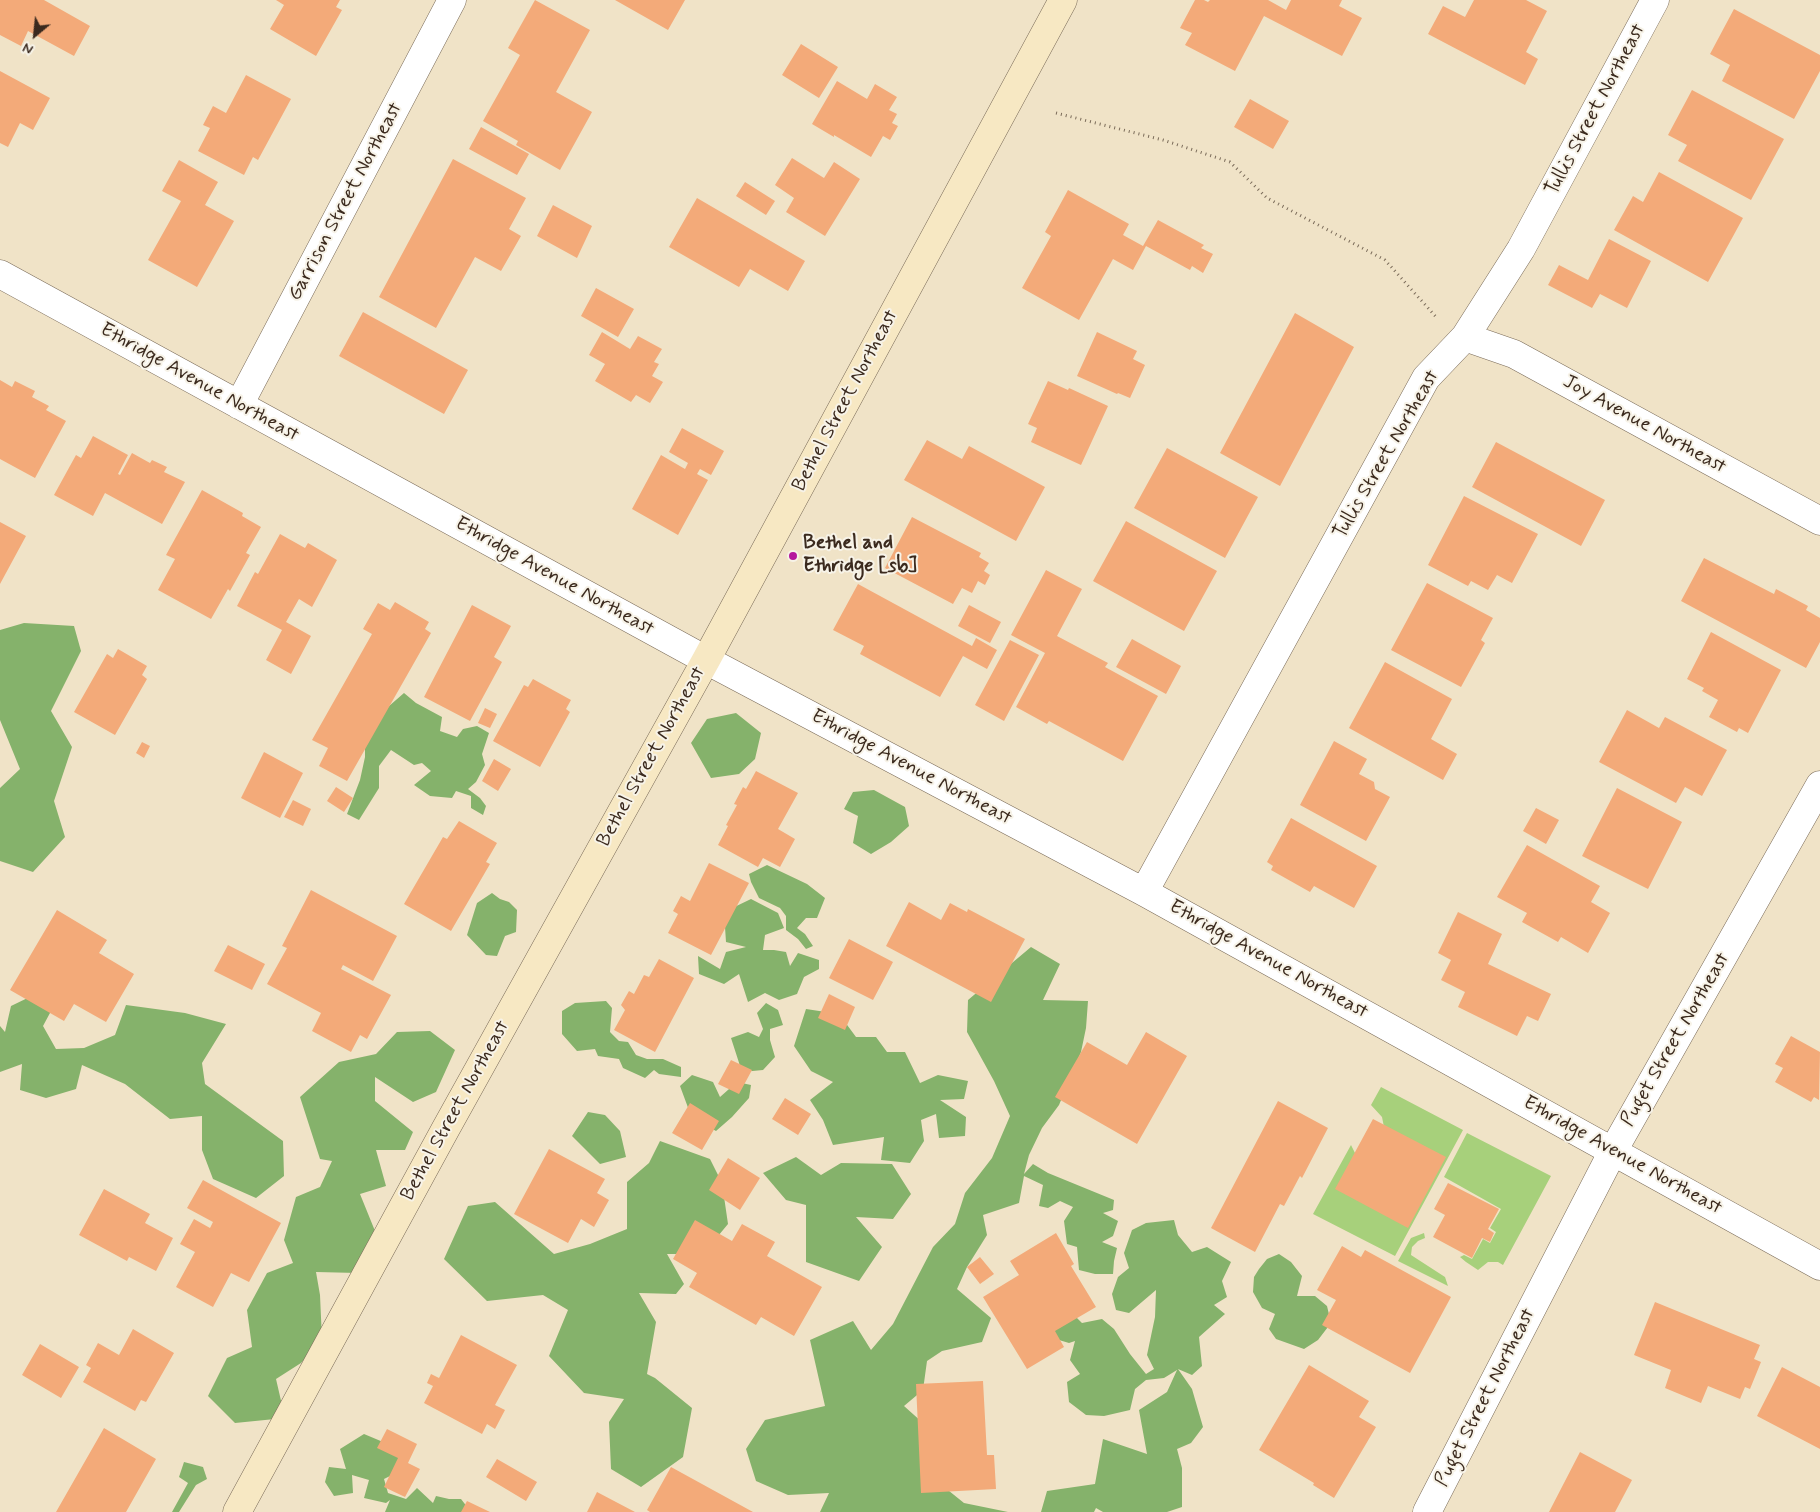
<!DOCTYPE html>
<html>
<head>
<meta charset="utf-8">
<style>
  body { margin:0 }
  #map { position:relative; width:1820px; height:1512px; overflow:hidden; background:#f0e3c7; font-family:Mynerve,sans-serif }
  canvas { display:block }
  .north { position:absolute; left:10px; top:10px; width:50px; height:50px; -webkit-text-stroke:4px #f7f3e8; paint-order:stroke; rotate:208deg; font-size:14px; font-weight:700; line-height:20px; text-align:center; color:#3b2a1e }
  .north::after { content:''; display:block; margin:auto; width:18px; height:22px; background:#3b2a1e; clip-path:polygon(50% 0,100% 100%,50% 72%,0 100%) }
</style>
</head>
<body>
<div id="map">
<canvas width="1820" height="1512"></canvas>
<div class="north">N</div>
</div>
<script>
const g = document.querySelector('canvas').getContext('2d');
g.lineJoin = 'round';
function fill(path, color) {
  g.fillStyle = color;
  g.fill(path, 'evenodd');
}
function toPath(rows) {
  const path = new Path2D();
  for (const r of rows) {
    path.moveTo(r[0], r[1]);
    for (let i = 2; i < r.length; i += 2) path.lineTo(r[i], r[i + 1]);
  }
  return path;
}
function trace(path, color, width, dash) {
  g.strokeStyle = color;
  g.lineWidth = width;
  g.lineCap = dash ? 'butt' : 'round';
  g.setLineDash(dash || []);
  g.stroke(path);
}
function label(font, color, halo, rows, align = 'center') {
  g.font = font + ' Mynerve,sans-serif';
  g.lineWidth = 4;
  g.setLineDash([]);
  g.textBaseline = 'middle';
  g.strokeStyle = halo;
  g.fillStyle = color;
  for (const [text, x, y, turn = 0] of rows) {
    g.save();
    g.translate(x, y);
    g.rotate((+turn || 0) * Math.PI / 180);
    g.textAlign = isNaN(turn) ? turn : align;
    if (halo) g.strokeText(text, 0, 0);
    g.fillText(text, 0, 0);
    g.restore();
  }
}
fill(toPath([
  [1381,1087,1463,1130,1395,1256,1313,1214,1351,1145,1356,1155,1384,1127,1382,1117,1371,1105],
  [1467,1133,1551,1176,1503,1265,1498,1262,1488,1262,1478,1270,1466,1262,1460,1257,1464,1255,1472,1259,1483,1239,1490,1243,1496,1232,1490,1228,1501,1209,1444,1177],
  [1424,1233,1425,1238,1418,1241,1412,1247,1411,1255,1445,1277,1448,1286,1398,1261,1411,1238]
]), '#a7d07b');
fill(toPath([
  [24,623,74,626,81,651,51,711,72,747,54,801,65,837,33,872,0,861,0,788,20,769,0,720,0,630],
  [404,693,416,703,442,717,440,731,457,737,463,729,477,726,489,733,482,754,485,765,476,782,468,789,480,798,486,806,483,815,471,808,471,796,456,791,452,798,430,796,414,785,431,771,422,763,414,765,391,750,379,766,379,788,359,820,347,814,360,780,365,757,365,727],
  [736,713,761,733,755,759,739,774,711,778,691,743,707,719],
  [874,790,905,807,909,826,891,842,871,854,853,843,858,816,844,809,853,792],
  [767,865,807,884,825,898,817,918,806,918,797,928,805,934,813,946,806,949,798,939,786,930,786,916,780,908,759,898,751,882,749,874],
  [492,893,500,899,509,902,517,910,516,932,505,936,497,956,486,955,467,935,477,903],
  [751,899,778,913,784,928,765,935,763,950,774,950,786,952,790,966,798,953,819,960,819,969,804,977,797,994,779,1000,765,993,748,1002,739,974,724,984,699,974,698,956,720,969,726,952,746,947,726,942,724,912],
  [1031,947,1060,964,1043,1000,1088,1001,1086,1028,1081,1052,1059,1105,1042,1128,1029,1155,1024,1174,1033,1164,1048,1173,1114,1200,1113,1210,1103,1213,1118,1221,1113,1236,1102,1242,1117,1248,1114,1261,1113,1274,1095,1274,1079,1270,1077,1247,1067,1244,1064,1221,1073,1207,1060,1201,1048,1208,1039,1206,1043,1185,1024,1176,1019,1203,983,1215,987,1235,967,1267,957,1289,991,1318,982,1342,942,1351,927,1361,923,1390,904,1406,942,1440,928,1474,964,1503,1008,1512,760,1512,820,1512,829,1493,788,1495,756,1481,746,1449,765,1420,825,1406,810,1340,853,1321,871,1350,893,1324,933,1247,955,1224,965,1193,992,1158,1010,1116,994,1081,967,1032,968,1000],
  [40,992,58,998,43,1026,56,1049,84,1048,115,1035,126,1005,185,1013,226,1024,202,1063,205,1084,283,1141,284,1176,256,1198,213,1179,202,1150,202,1116,170,1119,125,1084,82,1065,76,1089,46,1098,20,1090,22,1064,0,1072,0,1026,5,1032,11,1006],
  [606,1001,612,1008,610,1032,619,1041,628,1042,636,1055,647,1059,663,1059,681,1067,681,1077,659,1074,654,1070,645,1078,623,1068,619,1059,598,1056,595,1049,577,1051,562,1034,562,1011,575,1003],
  [766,1003,778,1010,783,1025,770,1029,770,1040,775,1057,763,1070,742,1072,731,1038,748,1032,759,1037,763,1029,757,1013],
  [806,1009,839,1014,856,1037,876,1037,887,1052,905,1052,920,1083,938,1075,968,1081,964,1099,940,1100,966,1117,965,1136,939,1138,936,1114,921,1120,924,1141,910,1163,881,1160,884,1137,833,1145,823,1120,810,1100,833,1082,811,1071,794,1046],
  [430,1031,455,1050,436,1092,413,1102,375,1077,375,1101,413,1132,405,1150,376,1150,386,1186,360,1194,375,1231,358,1273,316,1272,320,1295,322,1340,301,1363,276,1379,285,1418,235,1423,208,1396,227,1358,252,1347,247,1310,267,1273,293,1263,284,1240,296,1197,320,1187,332,1161,320,1159,300,1097,339,1062,376,1054,397,1032],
  [692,1075,713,1082,720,1097,737,1082,751,1085,749,1098,732,1117,716,1131,702,1123,690,1113,680,1086],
  [588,1112,605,1115,620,1131,626,1157,600,1164,572,1136],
  [660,1141,710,1159,722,1183,728,1224,703,1254,667,1254,684,1284,676,1294,639,1293,656,1322,647,1374,655,1378,692,1408,683,1457,641,1487,611,1469,609,1422,624,1399,584,1393,549,1356,568,1310,543,1295,487,1301,444,1259,468,1206,495,1202,554,1254,590,1244,627,1229,627,1182,649,1163],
  [796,1157,821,1175,841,1163,892,1164,911,1194,893,1219,856,1217,882,1247,859,1281,806,1262,806,1205,786,1200,763,1173],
  [1174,1220,1178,1235,1192,1252,1207,1247,1231,1262,1222,1281,1227,1297,1214,1305,1225,1314,1199,1337,1202,1366,1192,1375,1178,1369,1192,1389,1203,1427,1191,1443,1177,1449,1182,1468,1182,1507,1167,1512,1103,1512,1096,1508,1094,1512,1041,1512,1047,1491,1095,1484,1103,1439,1147,1454,1139,1410,1167,1392,1177,1370,1164,1378,1146,1380,1135,1389,1130,1410,1104,1416,1086,1415,1069,1402,1067,1382,1080,1374,1070,1360,1075,1341,1069,1343,1049,1337,1057,1308,1073,1314,1082,1323,1102,1319,1114,1329,1130,1354,1146,1374,1154,1369,1147,1355,1155,1317,1156,1290,1129,1313,1116,1310,1112,1294,1118,1277,1129,1268,1124,1253,1132,1230,1146,1223],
  [1279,1254,1291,1262,1302,1276,1297,1296,1315,1296,1327,1306,1331,1323,1318,1340,1304,1349,1276,1339,1269,1329,1275,1314,1262,1308,1253,1292,1254,1277,1259,1269,1267,1259],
  [364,1434,395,1447,404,1469,384,1479,388,1493,406,1499,417,1488,433,1503,436,1496,449,1499,461,1499,471,1512,385,1512,390,1500,386,1503,364,1498,369,1480,352,1475,353,1493,334,1496,325,1482,329,1467,346,1469,340,1449],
  [184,1462,203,1467,207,1479,196,1485,179,1512,172,1512,188,1483,179,1477]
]), '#85b26b');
fill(toPath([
  [0,0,44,0,90,26,74,56,28,31,21,46,0,35],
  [276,0,340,0,336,7,342,10,316,56,270,29,284,5],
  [535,0,590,30,556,92,592,112,560,170,516,145,518,141,483,121,520,55,508,48],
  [615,0,685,0,668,30],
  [1195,0,1204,0,1208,2,1210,0,1268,0,1286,10,1291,0,1342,0,1339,6,1362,18,1342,56,1264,16,1235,71,1185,45,1192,33,1180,28],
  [1474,0,1526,0,1547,11,1526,52,1538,59,1525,85,1428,34,1443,6,1465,17],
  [1734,9,1820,55,1820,71,1794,119,1722,81,1730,65,1710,54],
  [801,44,838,67,819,98,782,75],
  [0,71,50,98,33,130,20,123,8,147,0,143],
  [246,75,291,99,258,160,253,157,244,175,198,151,210,128,203,125,213,106,226,113],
  [837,81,867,99,875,84,897,97,889,110,897,114,892,123,898,126,890,140,883,136,871,157,834,135,834,137,812,124],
  [1692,90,1784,139,1751,200,1678,161,1687,145,1668,135],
  [1250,99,1289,121,1273,149,1234,127],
  [481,127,529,154,517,175,469,149],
  [792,158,824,178,834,162,860,179,825,236,786,212,794,198,775,185],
  [453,159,526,198,509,229,521,236,501,271,475,257,436,328,379,297],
  [179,160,218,182,205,205,234,221,197,287,148,260,181,201,162,191],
  [1659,172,1743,218,1708,282,1614,230,1633,196,1643,202],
  [745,182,775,201,766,215,736,196],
  [1068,190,1129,224,1123,235,1143,246,1158,220,1204,245,1201,248,1213,254,1203,273,1192,266,1190,270,1146,246,1133,270,1113,259,1079,320,1022,288,1051,236,1045,232],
  [697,198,805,261,788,291,750,269,739,287,669,247],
  [553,205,592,226,577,258,537,236],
  [1609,239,1651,261,1627,308,1600,294,1592,308,1548,285,1559,265,1588,280],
  [596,288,634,309,618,337,581,316],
  [363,312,468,370,444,414,339,356],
  [1295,313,1354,347,1280,486,1220,453],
  [602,332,630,349,638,336,662,349,654,362,659,364,652,376,663,382,650,403,636,395,631,402,595,381,605,364,589,355],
  [1097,332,1137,351,1133,359,1145,365,1130,398,1118,393,1117,394,1077,376],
  [0,380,12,387,15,381,35,391,32,397,49,406,46,410,66,421,35,478,0,459],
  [1048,381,1068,390,1069,388,1108,406,1081,465,1031,442,1037,428,1028,424],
  [682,428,724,451,711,475,700,469,697,474,708,480,678,535,632,509,661,455,685,469,688,463,669,452],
  [93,436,128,455,118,474,120,475,132,453,150,463,152,460,167,467,164,472,185,482,162,524,105,493,93,516,54,495,76,455,81,458],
  [927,440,962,459,969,446,1045,487,1016,541,904,480],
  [1496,442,1605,500,1581,546,1472,487],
  [1167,448,1258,497,1225,558,1134,508],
  [202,490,243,513,242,516,261,527,246,553,250,555,230,591,228,589,211,619,158,590,175,559,166,555],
  [1464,496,1538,534,1512,583,1497,575,1488,590,1471,581,1468,586,1428,565],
  [912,517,981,553,979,557,989,563,984,571,990,575,985,585,978,581,972,593,962,588,953,604,885,568],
  [1126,521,1217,571,1184,631,1093,581],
  [0,522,26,536,0,584],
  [280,534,305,548,308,543,337,560,312,607,299,599,286,622,311,636,291,674,266,660,282,630,237,606,255,572,258,574],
  [1704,558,1774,594,1776,589,1808,606,1806,610,1820,618,1820,642,1806,668,1681,601],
  [1046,570,1082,589,1057,636,1108,663,1105,667,1158,696,1123,761,1049,721,1047,724,1016,707,1045,653,1011,635],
  [1427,583,1493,618,1481,640,1485,643,1461,687,1391,650],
  [858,584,972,646,976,638,997,650,987,669,963,656,940,697,860,654,864,646,833,630],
  [395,602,429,622,425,629,431,633,347,781,319,766,328,748,312,740,372,634,363,629,378,603,390,610],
  [472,605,511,626,494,657,502,662,470,721,424,697],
  [969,605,1001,622,990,643,958,626],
  [1711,632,1781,670,1748,733,1739,728,1737,732,1709,717,1718,700,1702,691,1704,688,1687,679],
  [1132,639,1181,666,1166,694,1116,667],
  [1010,640,1039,655,1004,721,975,705],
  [118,649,147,666,142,675,147,679,115,735,74,712,107,654,113,658],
  [1385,662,1452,699,1431,739,1457,754,1443,780,1349,728],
  [533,679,571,700,566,709,570,712,540,767,493,741,524,685,528,687],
  [485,708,497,714,490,728,478,723],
  [1627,710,1659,728,1665,717,1727,750,1702,796,1685,787,1676,803,1599,762],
  [1334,741,1367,759,1359,774,1374,782,1375,789,1390,797,1366,841,1300,805],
  [142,742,150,746,144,758,136,753],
  [264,752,303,773,280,818,241,798],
  [494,759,511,769,498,791,482,781],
  [756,771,798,793,778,829,795,839,780,867,763,858,758,867,718,845,728,826,726,825,737,805,734,804,743,787,746,789],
  [336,787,353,798,344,812,327,801],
  [1617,788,1682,822,1648,889,1582,856],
  [293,800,311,809,303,826,284,817],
  [1536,808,1559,820,1546,844,1523,831],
  [1291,818,1377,866,1354,908,1314,886,1310,892,1271,870,1273,866,1267,862],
  [459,821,497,843,486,862,490,864,451,931,404,904,443,837,447,839],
  [1527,845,1600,886,1591,902,1610,913,1588,953,1561,937,1558,942,1522,922,1527,913,1497,897],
  [709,863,749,883,711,955,668,933,678,914,673,911,681,896,690,901],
  [311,890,397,936,373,981,343,965,341,969,391,995,367,1039,360,1035,351,1052,312,1031,321,1013,267,984,287,948,282,946],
  [909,902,941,920,950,903,967,912,968,909,1025,939,991,1002,886,946],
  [57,910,107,940,99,953,134,974,106,1022,74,1004,64,1021,10,990],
  [1458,912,1502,934,1488,964,1551,994,1538,1021,1527,1016,1517,1036,1458,1007,1465,992,1441,980,1451,960,1438,953],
  [849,939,893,962,873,1000,829,978],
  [228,945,265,964,252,990,214,971],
  [659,959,694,978,655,1052,614,1030,625,1010,621,1005,629,991,634,994,644,975,649,977],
  [829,994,855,1007,845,1030,818,1018],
  [1146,1032,1187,1056,1137,1144,1055,1097,1087,1042,1127,1065],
  [1791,1036,1820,1052,1819,1100,1814,1097,1811,1102,1775,1082,1783,1068,1775,1064],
  [731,1060,752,1070,739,1094,718,1084],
  [785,1098,811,1114,798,1135,772,1119],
  [1278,1101,1328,1128,1302,1178,1300,1176,1284,1206,1280,1204,1255,1252,1211,1228],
  [690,1103,719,1121,702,1150,672,1133],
  [1373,1119,1446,1157,1408,1228,1335,1189],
  [549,1149,605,1179,597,1193,609,1200,594,1227,581,1219,568,1243,514,1214],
  [728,1158,760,1178,740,1210,709,1190],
  [203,1180,281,1223,249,1282,231,1273,213,1307,176,1287,195,1252,180,1244,194,1219,210,1228,213,1222,187,1208],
  [1448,1183,1499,1209,1488,1229,1494,1233,1490,1242,1482,1238,1472,1258,1433,1237,1445,1215,1434,1209],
  [104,1189,150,1214,145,1223,173,1238,156,1271,129,1257,127,1261,79,1235],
  [695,1220,732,1241,742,1224,775,1242,767,1256,822,1287,794,1336,761,1317,756,1325,689,1287,697,1273,673,1259],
  [1056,1233,1074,1264,1071,1266,1096,1307,1055,1331,1064,1347,1027,1369,983,1297,1019,1275,1010,1261],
  [1342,1246,1361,1257,1365,1250,1451,1297,1410,1373,1322,1325,1336,1300,1317,1290],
  [980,1257,994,1274,980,1284,967,1267],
  [1655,1302,1760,1345,1754,1359,1761,1362,1750,1389,1745,1387,1740,1399,1708,1386,1701,1403,1665,1388,1671,1370,1634,1355],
  [133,1329,174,1353,146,1402,141,1400,135,1411,83,1382,91,1368,86,1365,98,1343,119,1355],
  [461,1335,517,1365,495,1405,505,1410,495,1429,487,1424,482,1434,424,1403,433,1386,427,1383,431,1374,439,1378],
  [40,1344,79,1367,61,1398,22,1375],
  [1309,1365,1369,1401,1359,1417,1376,1427,1334,1498,1313,1485,1314,1483,1259,1450],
  [1782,1367,1820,1387,1820,1449,1757,1416],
  [983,1381,987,1455,994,1455,996,1489,921,1493,916,1384],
  [104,1428,156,1459,126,1512,56,1512],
  [387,1429,417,1444,408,1463,420,1469,405,1497,384,1487,398,1458,377,1448],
  [1580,1452,1632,1480,1615,1512,1549,1512],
  [497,1459,537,1482,526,1501,486,1477],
  [671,1467,753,1512,650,1512,647,1510],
  [597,1492,635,1512,587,1512],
  [467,1501,490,1512,461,1512]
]), '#f3aa79');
const street = toPath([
  [0,274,706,660,1144,892,1820,1266],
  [1465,337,1514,354,1820,521],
  [239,405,452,0],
  [1144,892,1426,378,1465,337,1521,249,1655,0],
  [1427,1512,1613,1151,1820,785]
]);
const secondary = toPath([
  [237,1512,445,1130,706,660,1063,0]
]);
trace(street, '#7a6b59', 29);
trace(secondary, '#7a6b59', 29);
trace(toPath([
  [1056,113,1163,140,1230,162,1267,198,1385,260,1437,318]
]), '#7a6b59', 3, [1, 4]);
trace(street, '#fff', 28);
trace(secondary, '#f7e8c3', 28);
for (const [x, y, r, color] of [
  [793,556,5,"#b5179e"]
]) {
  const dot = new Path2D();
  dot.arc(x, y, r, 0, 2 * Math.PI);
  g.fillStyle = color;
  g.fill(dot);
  trace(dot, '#f7f3e8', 2);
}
label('20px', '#3b2a1e', '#f7f3e8', [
  ["Tullis Street Northeast",1596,110,-62],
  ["Garrison Street Northeast",346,202,-62],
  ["Ethridge Avenue Northeast",199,383,29],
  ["Bethel Street Northeast",846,401,-62],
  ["Joy Avenue Northeast",1644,425,29],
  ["Tullis Street Northeast",1387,455,-60],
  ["Ethridge Avenue Northeast",554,577,29],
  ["Bethel Street Northeast",652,757,-61],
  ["Ethridge Avenue Northeast",911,768,28],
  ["Ethridge Avenue Northeast",1268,960,29],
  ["Puget Street Northeast",1676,1040,-60],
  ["Bethel Street Northeast",456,1111,-61],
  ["Ethridge Avenue Northeast",1622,1156,29],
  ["Puget Street Northeast",1486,1398,-63]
]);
label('bold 20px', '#3b2a1e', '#f7f3e8', [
  ["Bethel and",803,544],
  ["Ethridge [sb]",803,567]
], 'left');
</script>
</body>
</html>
